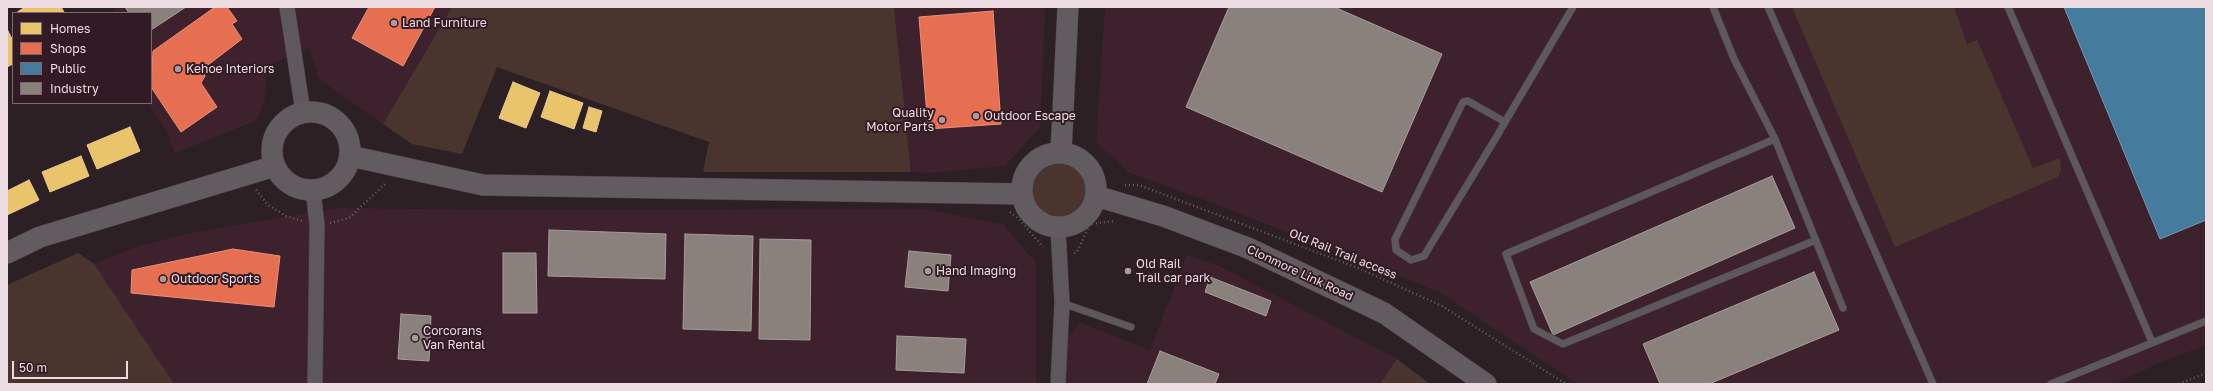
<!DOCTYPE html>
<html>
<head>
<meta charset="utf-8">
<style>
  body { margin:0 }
  #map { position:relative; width:2213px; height:391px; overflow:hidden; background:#2d2025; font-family:"Golos Text",sans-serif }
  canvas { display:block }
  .frame { position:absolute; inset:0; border:8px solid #eddce2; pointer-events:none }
  .legend { position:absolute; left:12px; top:12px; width:140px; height:92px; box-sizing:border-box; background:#321b24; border:1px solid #7d6870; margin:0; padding:5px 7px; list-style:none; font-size:12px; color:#eddce2 }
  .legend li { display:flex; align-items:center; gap:8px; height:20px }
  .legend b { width:20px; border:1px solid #7d6870 }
  .scale { position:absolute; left:12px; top:361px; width:116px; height:18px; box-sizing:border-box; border:2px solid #eddce2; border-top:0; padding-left:5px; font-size:12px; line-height:14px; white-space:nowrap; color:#eddce2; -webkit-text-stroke:3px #321b24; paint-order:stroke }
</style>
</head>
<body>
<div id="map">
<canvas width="2213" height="391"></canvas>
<div class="frame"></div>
<ul class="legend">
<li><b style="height:11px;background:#e9c46a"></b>Homes</li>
<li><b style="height:11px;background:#e76f51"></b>Shops</li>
<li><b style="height:11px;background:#457b9d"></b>Public</li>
<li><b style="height:11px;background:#8a817c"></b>Industry</li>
</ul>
<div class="scale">50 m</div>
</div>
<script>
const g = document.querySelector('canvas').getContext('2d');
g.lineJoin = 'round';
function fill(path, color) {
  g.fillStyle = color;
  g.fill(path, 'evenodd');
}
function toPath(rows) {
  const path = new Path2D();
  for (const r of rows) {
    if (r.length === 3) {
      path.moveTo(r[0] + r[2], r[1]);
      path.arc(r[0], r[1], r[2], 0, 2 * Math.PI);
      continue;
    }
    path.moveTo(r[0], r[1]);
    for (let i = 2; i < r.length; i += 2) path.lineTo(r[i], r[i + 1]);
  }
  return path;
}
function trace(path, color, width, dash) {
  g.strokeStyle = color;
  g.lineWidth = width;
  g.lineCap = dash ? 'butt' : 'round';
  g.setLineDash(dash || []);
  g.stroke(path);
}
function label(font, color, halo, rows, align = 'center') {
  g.font = font + ' "Golos Text",sans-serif';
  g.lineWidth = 4;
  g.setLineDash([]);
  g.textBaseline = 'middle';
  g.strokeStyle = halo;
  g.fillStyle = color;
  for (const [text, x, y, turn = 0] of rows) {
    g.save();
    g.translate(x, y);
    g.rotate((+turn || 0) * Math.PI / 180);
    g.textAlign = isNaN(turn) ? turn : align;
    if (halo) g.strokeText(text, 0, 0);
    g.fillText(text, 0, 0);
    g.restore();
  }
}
fill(toPath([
  [114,7,452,7,383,124,319,79,309,47,267,66,265,98,257,120,174,153,168,133,148,103,151,103,151,13,112,13,116,10],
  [894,7,1045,7,1040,127,1005,166,928,173,911,172],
  [1105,7,2206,7,2206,345,2157,364,2114,384,1578,384,1439,292,1213,203,1128,172,1096,142],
  [336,208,505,210,923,209,1003,224,1036,263,1036,383,1038,384,174,384,94,264,139,246,190,233],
  [1187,255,1219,266,1397,359,1380,384,1064,384,1063,341,1080,323,1150,350]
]), '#3d222d');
fill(toPath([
  [452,7,894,7,911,172,703,172,709,142,497,67,462,154,412,144,383,124],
  [1792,7,1954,7,1967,44,1977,40,2033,168,2060,158,2061,171,2058,177,1895,247],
  [1060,190,29],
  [78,253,94,264,174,384,7,384,7,285],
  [1397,359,1430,384,1380,384]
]), '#4a352e');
const homes = toPath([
  [25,7,61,7,64,12,16,13,25,7],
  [7,29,13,41,13,64,7,67,7,29],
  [513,82,540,93,526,128,499,118,513,82],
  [550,91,583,103,574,129,541,117,550,91],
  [589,107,602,111,596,132,583,128,589,107],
  [130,127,140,151,97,169,87,145,130,127],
  [81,156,89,176,50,192,42,172,81,156],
  [29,180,39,200,7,215,7,191,29,180]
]);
fill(homes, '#e9c46a');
trace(homes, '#eacb8e', 1);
const shops = toPath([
  [215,7,227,7,237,21,232,24,242,39,204,68,205,76,201,83,217,107,181,132,151,87,153,51,215,7],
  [369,7,435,7,403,66,352,38,369,7],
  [993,11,1001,124,928,129,919,17,993,11],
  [233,249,280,256,274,307,131,293,132,270,233,249]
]);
fill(shops, '#e76f51');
trace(shops, '#e9907c', 1);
const public = toPath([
  [2064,7,2206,7,2206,220,2160,239,2064,7]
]);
fill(public, '#457b9d');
trace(public, '#7798b2', 1);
const industry = toPath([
  [125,7,186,7,151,30,151,13,129,13,125,7],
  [1229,7,1334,7,1442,54,1382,192,1186,107,1229,7],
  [1772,176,1795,228,1553,335,1530,282,1772,176],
  [549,230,666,234,665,279,548,276,549,230],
  [685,234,753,236,751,331,683,329,685,234],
  [760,239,811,240,810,340,759,339,760,239],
  [909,251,951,255,948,291,905,287,909,251],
  [503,253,536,253,537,313,503,313,503,253],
  [1814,272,1839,330,1709,384,1660,384,1643,344,1814,272],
  [1210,277,1271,301,1266,316,1205,292,1210,277],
  [401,314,431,316,429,361,398,359,401,314],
  [897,336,966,339,964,373,896,370,897,336],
  [1160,351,1219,374,1215,384,1147,384,1160,351]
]);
fill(industry, '#8a817c');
trace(industry, '#a89c9b', 1);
const lane = toPath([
  [1713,7,1734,59,1775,139,1843,308],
  [1768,7,1933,384],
  [2008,7,2152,342],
  [1505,122,1468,101,1463,102,1395,239,1396,250,1411,260,1424,256,1497,136,1505,122,1573,7],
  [1775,139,1506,254,1534,329,1563,344,1816,240],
  [1062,303,1131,327],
  [2051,384,2206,321]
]);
const street = toPath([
  [287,7,303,112],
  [313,190,317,225,315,384],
  [1058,384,1062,303,1058,228]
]);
const secondary = toPath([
  [311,151,39],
  [1059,190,37],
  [1061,153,1068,7],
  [350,156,483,185,1022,194],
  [1096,196,1163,216,1248,248,1384,313,1486,384],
  [7,253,40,237,275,166]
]);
trace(lane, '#473b40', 8);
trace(street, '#473b40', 16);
trace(secondary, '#473b40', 22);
trace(toPath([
  [1125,185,1139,185,1358,268,1442,306,1566,384],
  [256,190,268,205,286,216,302,221],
  [1010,212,1019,219,1043,247],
  [330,223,349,218,387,182],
  [1074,253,1077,252,1090,224,1115,221],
  [2179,384,2206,373]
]), '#655f62', 2.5, [1, 3]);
trace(lane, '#5e585c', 7);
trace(street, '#5e585c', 15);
trace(secondary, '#625b5f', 21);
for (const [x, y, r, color] of [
  [394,23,4,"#aa9aa0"],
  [178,69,4,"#aa9aa0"],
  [976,116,4,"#aa9aa0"],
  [942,120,4,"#aa9aa0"],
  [928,271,4,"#aa9aa0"],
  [1128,271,4,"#aa9aa0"],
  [163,279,4,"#aa9aa0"],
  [415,338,4,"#aa9aa0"]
]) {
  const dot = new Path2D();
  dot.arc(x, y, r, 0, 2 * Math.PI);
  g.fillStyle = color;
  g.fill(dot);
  trace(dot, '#321b24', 1.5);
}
label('12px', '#eddce2', '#321b24', [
  ["Land Furniture",402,23],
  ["Kehoe Interiors",186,69],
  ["Quality",934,113,"right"],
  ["Motor Parts",934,127,"right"],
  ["Outdoor Escape",984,116],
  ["Old Rail",1136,264],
  ["Trail car park",1136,278],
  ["Hand Imaging",936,271],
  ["Outdoor Sports",171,279],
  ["Corcorans",423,331],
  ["Van Rental",423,345]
], 'left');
label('12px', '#eddce2', '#321b24', [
  ["Old Rail Trail access",1343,254,22],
  ["Clonmore Link Road",1300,273,25]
]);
</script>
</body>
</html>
